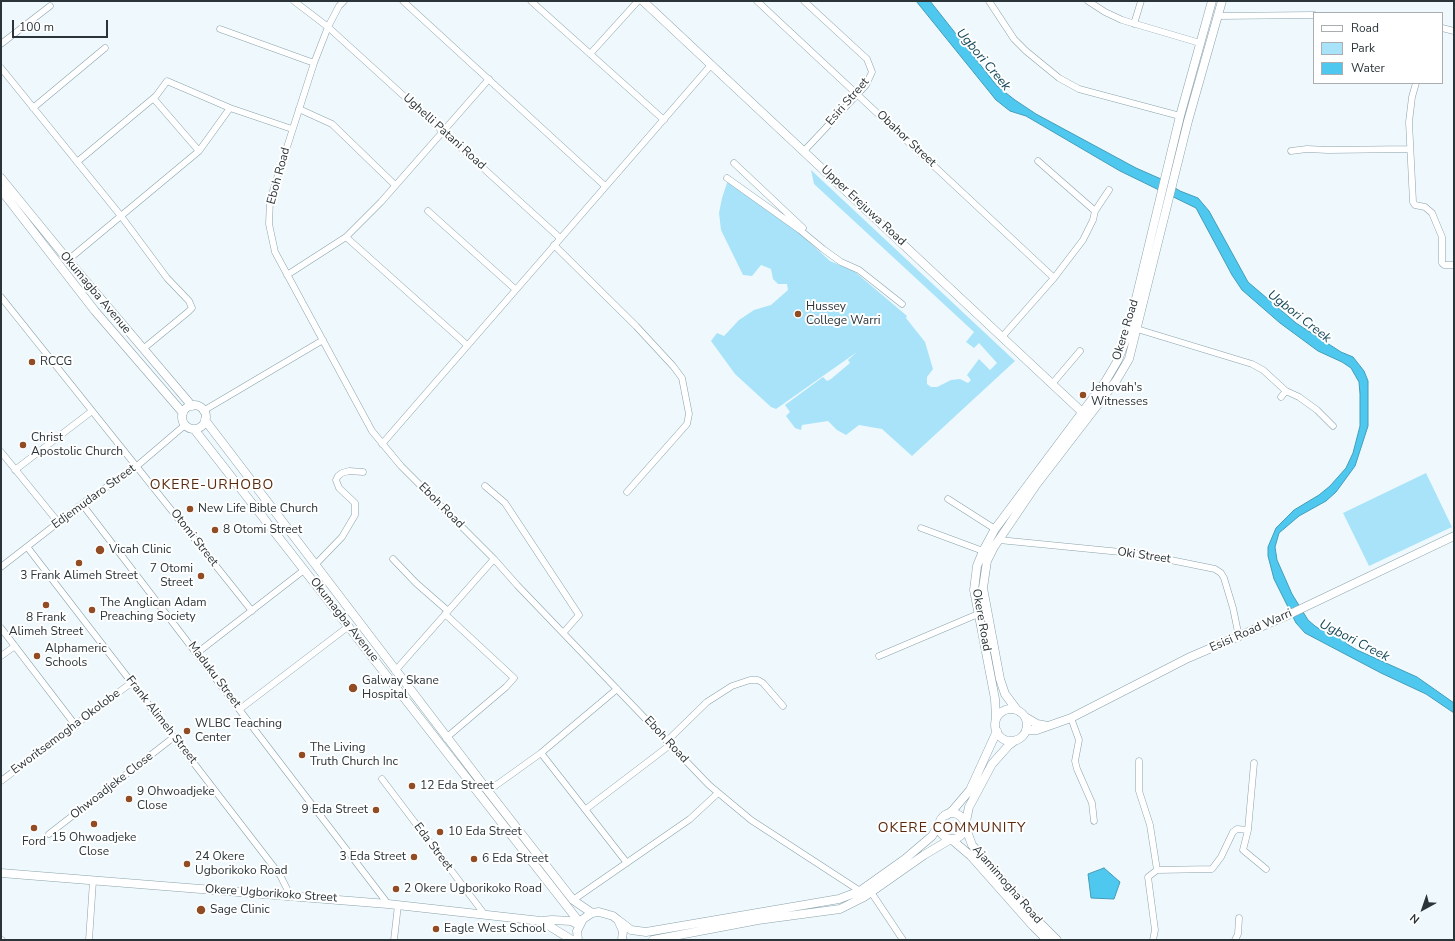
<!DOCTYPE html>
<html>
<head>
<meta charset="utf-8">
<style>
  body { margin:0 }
  #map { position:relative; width:1455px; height:941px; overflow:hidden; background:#eff9fd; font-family:"Nunito Sans",sans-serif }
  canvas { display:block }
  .frame { position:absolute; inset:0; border:2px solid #2b3539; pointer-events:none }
  .legend { position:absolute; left:1313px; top:12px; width:130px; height:72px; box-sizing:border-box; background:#fff; border:1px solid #aaaeb0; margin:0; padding:5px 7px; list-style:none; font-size:12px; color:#2b3539 }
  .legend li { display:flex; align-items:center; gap:8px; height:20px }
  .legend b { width:20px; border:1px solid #aaaeb0 }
  .north { position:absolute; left:1403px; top:889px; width:40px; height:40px; -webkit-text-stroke:3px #fff; paint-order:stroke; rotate:220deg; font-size:11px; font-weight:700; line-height:16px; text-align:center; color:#2b3539 }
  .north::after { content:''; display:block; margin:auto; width:14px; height:18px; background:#2b3539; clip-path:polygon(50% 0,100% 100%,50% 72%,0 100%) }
  .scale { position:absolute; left:12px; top:20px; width:96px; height:18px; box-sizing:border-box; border:2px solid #2b3539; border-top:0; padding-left:5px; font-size:12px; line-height:14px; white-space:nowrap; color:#2b3539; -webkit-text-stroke:3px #fff; paint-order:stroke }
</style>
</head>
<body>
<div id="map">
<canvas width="1455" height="941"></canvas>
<div class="frame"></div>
<ul class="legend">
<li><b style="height:5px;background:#fff"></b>Road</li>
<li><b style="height:11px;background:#a8e3f9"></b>Park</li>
<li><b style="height:11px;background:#4ec8ee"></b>Water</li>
</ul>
<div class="north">N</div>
<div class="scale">100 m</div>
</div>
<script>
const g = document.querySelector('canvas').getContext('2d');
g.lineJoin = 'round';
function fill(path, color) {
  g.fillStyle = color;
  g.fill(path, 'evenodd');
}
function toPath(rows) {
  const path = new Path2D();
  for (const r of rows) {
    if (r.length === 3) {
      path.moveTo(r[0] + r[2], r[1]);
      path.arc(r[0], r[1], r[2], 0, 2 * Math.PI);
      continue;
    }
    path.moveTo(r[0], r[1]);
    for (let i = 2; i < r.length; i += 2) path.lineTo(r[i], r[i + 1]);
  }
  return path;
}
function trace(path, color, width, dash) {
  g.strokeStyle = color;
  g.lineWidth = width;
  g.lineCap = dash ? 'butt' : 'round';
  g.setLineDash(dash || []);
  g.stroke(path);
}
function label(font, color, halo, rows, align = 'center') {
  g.font = font + ' "Nunito Sans",sans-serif';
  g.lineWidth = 4;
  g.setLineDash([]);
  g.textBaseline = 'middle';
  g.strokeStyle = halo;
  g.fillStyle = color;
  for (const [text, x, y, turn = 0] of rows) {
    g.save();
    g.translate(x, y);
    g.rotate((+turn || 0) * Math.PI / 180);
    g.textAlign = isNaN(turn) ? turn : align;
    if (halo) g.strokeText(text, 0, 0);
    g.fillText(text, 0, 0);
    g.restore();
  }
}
fill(toPath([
  [811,170,1015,361,912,456,882,429,859,425,846,435,837,430,828,421,802,425,801,430,795,428,786,416,790,412,785,405,823,377,827,381,831,379,850,363,848,360,857,352,776,409,771,407,735,374,711,341,717,333,724,336,739,320,754,310,771,305,788,290,787,284,778,284,773,279,771,269,761,265,752,276,743,275,721,230,719,213,722,198,728,180,797,231,830,261,854,271,907,316,906,318,925,342,933,369,927,377,927,384,931,387,937,387,951,380,960,379,968,383,971,380,967,375,979,359,990,370,997,363,979,343,974,348,966,342,974,332,814,184],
  [1426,473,1452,527,1369,566,1343,513]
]), '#a8e3f9');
const water = toPath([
  [916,1,930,1,997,86,1015,100,1036,114,1136,168,1161,179,1180,191,1198,198,1209,211,1248,282,1296,323,1341,352,1353,357,1364,371,1368,381,1368,426,1355,466,1336,492,1326,501,1299,516,1279,533,1275,547,1277,560,1292,594,1308,620,1315,626,1321,630,1340,632,1347,644,1357,650,1417,677,1454,703,1454,713,1426,694,1381,673,1305,633,1296,623,1274,579,1268,556,1268,547,1276,528,1294,510,1319,495,1330,486,1346,468,1353,453,1360,426,1360,394,1359,382,1351,368,1342,362,1318,351,1280,323,1242,290,1232,275,1196,208,1120,171,1026,116,1010,111,996,100,916,1],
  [1104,868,1120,882,1114,899,1091,898,1088,874,1104,868]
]);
fill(water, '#4ec8ee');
trace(water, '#449cb8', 1);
const street = toPath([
  [294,1,328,27,560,238],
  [344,1,339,6,328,27,314,63,270,200,269,224,275,252,372,431,401,466,494,559,517,585,709,785,751,820,860,891],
  [403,1,605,186],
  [531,1,664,120],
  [757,1,1054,278],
  [804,1,867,59,872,72,866,85,804,151],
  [989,1,1014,39,1026,51,1059,78,1079,89,1180,116],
  [1088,1,1105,12,1122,20,1200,43],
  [1218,16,1314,15],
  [1134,24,1141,1],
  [1442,28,1454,31],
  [220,29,314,63],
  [1,44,50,6],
  [590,54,638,1],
  [1,68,121,216,167,278,189,301,192,308,188,312,143,349],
  [1416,83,1412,97,1409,122,1413,202,1415,205,1425,207,1432,213,1442,237,1442,263,1444,265,1454,265],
  [154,99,199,151],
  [33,108,105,48],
  [230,108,292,129],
  [299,109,332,124,395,185],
  [1291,151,1307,149,1328,150,1409,149],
  [734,163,803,228],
  [727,178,800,230,823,249,841,262,859,270,902,304],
  [428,211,515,289],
  [1095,211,1109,190],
  [346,237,467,345],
  [554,245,636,326,673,366,682,378,689,414,687,424,627,492],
  [68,260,199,151,230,108,167,81,156,96,77,162],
  [287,275,346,237,381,202,489,79],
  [1,297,252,611],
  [1137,329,1252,364,1263,370,1286,391,1281,397],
  [1002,337,1054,278,1083,240,1093,220,1095,211,1038,161],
  [1052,384,1080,351],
  [1286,391,1299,397,1317,410,1333,426],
  [203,411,323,340],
  [382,444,711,65],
  [1,452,58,522],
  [15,470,92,411],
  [485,486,505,503,579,615,564,632],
  [948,499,995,529],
  [82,504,388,904],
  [921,528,983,551],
  [999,540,1141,554,1215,569,1221,573,1224,578,1233,608,1239,637],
  [28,548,280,875,290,895],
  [393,559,416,583,448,611],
  [316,564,342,537,355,515,355,503,339,488,336,480,338,476,342,473,349,471,363,472],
  [1,567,82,504,137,466,185,425],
  [445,614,514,678,506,687,446,738],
  [1,628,76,726],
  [197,653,304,570],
  [1,656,15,646],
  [879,656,978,614],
  [395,671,494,559],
  [240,709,349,626],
  [1071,718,1079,740,1075,761,1077,769,1092,803,1094,821],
  [667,741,707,702,732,686,750,680,758,680,763,683,783,706],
  [541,753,627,863],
  [1139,761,1139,791,1150,825,1157,870],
  [382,779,485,915],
  [1,781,131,683],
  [488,791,541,753,617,689],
  [586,809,670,745],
  [1248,830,1243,850,1266,869],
  [49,834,174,737],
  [871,892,903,940],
  [573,900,690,819,718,793],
  [1,940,2,940],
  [89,940,93,881],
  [394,940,398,905],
  [1153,940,1155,930,1148,877,1157,870,1212,869,1221,857,1233,832,1237,829,1248,830,1254,763],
  [1235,940,1238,934,1239,918]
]);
const secondary = toPath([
  [643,1,1081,411],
  [1,178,68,260,192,406],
  [1,190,95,311,183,413],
  [194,417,12],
  [205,420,488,791,573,900,592,913],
  [194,429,580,923],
  [1011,725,16],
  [1017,710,1005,694,1000,679,983,588,987,561,994,547,1036,485,1116,381,1129,359,1188,121,1222,1],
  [1025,717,1037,724,1048,726],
  [996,719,995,699,974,590,977,566,983,551,995,529,1105,382,1118,360,1127,336,1180,116,1212,1],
  [1026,730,1037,730,1071,718,1188,658,1288,615,1454,536],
  [1016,740,1009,745,992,764,969,807,965,826,972,845,1038,921,1057,940],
  [952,826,13],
  [947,815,953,810,970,790,997,731],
  [1,873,388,904,541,921,552,920,571,921,579,925],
  [618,920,631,930,646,932,839,899,860,891,905,859,932,836,940,823],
  [541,921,572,940],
  [578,940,577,931,583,919,592,913,599,912,613,916,618,920,623,931,622,940],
  [653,940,758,920,840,909,864,897,924,855,951,839,971,856,1033,926,1047,940]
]);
trace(street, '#8aa2ab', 7);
trace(secondary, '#8aa2ab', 9);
trace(street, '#fff', 6);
trace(secondary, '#fff', 8);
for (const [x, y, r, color] of [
  [798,314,4,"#924c24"],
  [32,362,4,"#924c24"],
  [1083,395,4,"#924c24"],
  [23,445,4,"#924c24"],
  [190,509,4,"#924c24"],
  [215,530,4,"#924c24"],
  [100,550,5,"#924c24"],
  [79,563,4,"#924c24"],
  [201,576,4,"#924c24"],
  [46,605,4,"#924c24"],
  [92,610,4,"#924c24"],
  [37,656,4,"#924c24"],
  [353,688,5,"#924c24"],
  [187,731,4,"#924c24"],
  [302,755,4,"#924c24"],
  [412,786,4,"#924c24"],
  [129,799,4,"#924c24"],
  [376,810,4,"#924c24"],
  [94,824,4,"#924c24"],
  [34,828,4,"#924c24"],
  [440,832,4,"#924c24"],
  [414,857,4,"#924c24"],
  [474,859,4,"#924c24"],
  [187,864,4,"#924c24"],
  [396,889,4,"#924c24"],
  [201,910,5,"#924c24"],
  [436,929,4,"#924c24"]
]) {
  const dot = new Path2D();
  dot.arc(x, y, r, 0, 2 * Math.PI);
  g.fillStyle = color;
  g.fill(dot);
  trace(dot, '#fff', 1.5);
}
label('12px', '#2b3539', '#fff', [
  ["Esiri Street",848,102,-49],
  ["Ughelli Patani Road",444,132,42],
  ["Obahor Street",906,139,43],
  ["Eboh Road",279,176,-75],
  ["Upper Erejuwa Road",863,206,43],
  ["Okumagba Avenue",95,293,50],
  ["Okere Road",1126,330,-73],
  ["Edjemudaro Street",94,497,-36],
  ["Eboh Road",441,506,45],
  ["Otomi Street",194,538,52],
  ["Oki Street",1144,556,8],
  ["Okumagba Avenue",344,620,52],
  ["Okere Road",981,620,80],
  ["Esisi Road Warri",1251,631,-24],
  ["Maduku Street",214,675,53],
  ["Frank Alimeh Street",161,720,52],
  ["Eworitsemogha Okolobe",66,732,-37],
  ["Eboh Road",666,740,47],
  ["Ohwoadjeke Close",112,786,-38],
  ["Eda Street",433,847,53],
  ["Ajamimogha Road",1007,885,49],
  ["Okere Ugborikoko Street",271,894,4]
]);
label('12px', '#2b3539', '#fff', [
  ["Hussey",806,307],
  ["College Warri",806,321],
  ["RCCG",40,362],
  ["Jehovah's",1091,388],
  ["Witnesses",1091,402],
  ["Christ",31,438],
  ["Apostolic Church",31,452],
  ["New Life Bible Church",198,509],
  ["8 Otomi Street",223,530],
  ["Vicah Clinic",109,550],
  ["7 Otomi",193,569,"right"],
  ["Street",193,583,"right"],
  ["3 Frank Alimeh Street",79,576,"center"],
  ["The Anglican Adam",100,603],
  ["Preaching Society",100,617],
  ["8 Frank",46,618,"center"],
  ["Alimeh Street",46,632,"center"],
  ["Alphameric",45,649],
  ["Schools",45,663],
  ["Galway Skane",362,681],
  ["Hospital",362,695],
  ["WLBC Teaching",195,724],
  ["Center",195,738],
  ["The Living",310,748],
  ["Truth Church Inc",310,762],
  ["12 Eda Street",420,786],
  ["9 Ohwoadjeke",137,792],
  ["Close",137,806],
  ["9 Eda Street",368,810,"right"],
  ["10 Eda Street",448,832],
  ["15 Ohwoadjeke",94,838,"center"],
  ["Close",94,852,"center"],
  ["Ford",34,842,"center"],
  ["24 Okere",195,857],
  ["Ugborikoko Road",195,871],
  ["3 Eda Street",406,857,"right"],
  ["6 Eda Street",482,859],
  ["2 Okere Ugborikoko Road",404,889],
  ["Sage Clinic",210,910],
  ["Eagle West School",444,929]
], 'left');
label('italic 13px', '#174a5a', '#fff', [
  ["Ugbori Creek",983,60,50],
  ["Ugbori Creek",1299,317,38],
  ["Ugbori Creek",1354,641,27]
]);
g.letterSpacing = '1px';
label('14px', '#5a2a0e', '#fff', [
  ["OKERE-URHOBO",212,486],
  ["OKERE COMMUNITY",952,829]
]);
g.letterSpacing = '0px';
</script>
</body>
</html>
